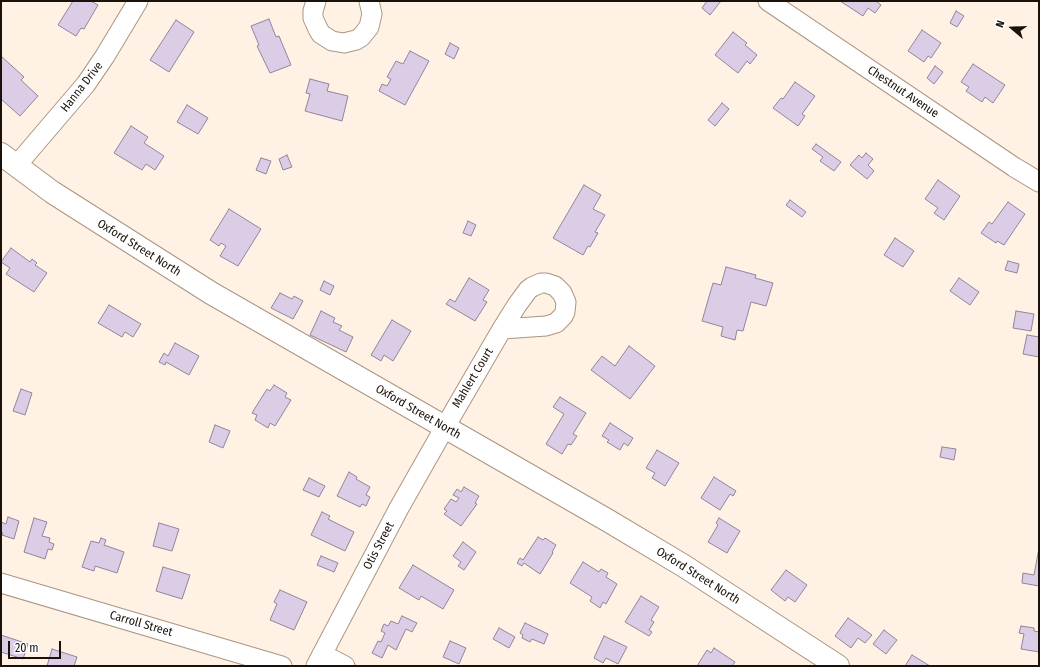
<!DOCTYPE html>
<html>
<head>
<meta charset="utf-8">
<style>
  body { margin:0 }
  #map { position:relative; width:1040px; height:667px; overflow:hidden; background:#fff1e4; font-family:"Fira Sans Condensed",sans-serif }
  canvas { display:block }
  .frame { position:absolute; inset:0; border:2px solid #19120a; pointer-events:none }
  .north { position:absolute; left:992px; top:8px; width:40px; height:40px; -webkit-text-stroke:3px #fff; paint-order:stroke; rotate:289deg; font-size:11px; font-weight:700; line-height:16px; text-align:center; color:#19120a }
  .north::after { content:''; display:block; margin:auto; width:14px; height:18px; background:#19120a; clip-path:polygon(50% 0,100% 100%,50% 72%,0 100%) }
  .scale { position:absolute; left:8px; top:641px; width:53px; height:18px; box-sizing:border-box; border:2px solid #19120a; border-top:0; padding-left:5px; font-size:12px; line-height:14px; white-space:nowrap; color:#19120a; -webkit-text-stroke:3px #fff; paint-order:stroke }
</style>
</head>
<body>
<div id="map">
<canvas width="1040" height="667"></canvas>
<div class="frame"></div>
<div class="north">N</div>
<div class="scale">20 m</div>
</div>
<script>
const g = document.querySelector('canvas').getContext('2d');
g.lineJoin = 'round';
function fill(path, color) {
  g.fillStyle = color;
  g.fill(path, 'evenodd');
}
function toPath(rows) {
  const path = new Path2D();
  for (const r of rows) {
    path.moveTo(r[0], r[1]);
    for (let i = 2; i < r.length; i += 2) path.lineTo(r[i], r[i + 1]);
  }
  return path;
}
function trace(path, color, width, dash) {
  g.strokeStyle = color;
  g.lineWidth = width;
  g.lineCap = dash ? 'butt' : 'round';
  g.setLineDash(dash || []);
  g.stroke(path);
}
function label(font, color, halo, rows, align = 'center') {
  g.font = font + ' "Fira Sans Condensed",sans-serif';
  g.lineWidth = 3;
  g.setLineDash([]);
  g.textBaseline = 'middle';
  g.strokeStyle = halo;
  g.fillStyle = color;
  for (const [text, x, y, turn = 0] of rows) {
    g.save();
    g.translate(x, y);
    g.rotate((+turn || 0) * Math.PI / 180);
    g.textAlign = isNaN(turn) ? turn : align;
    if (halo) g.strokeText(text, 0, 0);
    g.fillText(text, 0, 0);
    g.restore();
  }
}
const building = toPath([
  [73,1,91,1,98,5,84,29,81,28,76,36,58,25,73,1],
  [707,1,721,1,710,15,702,8,707,1],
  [840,1,876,1,881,5,875,13,868,8,863,16,840,1],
  [956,11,964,16,957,27,950,23,956,11],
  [269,19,276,37,279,36,291,65,270,73,257,46,259,45,251,26,269,19],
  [176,20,194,32,169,72,150,60,176,20],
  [922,30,941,43,931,58,928,56,924,62,908,51,922,30],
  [733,32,747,43,745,45,757,55,750,64,747,61,738,73,715,55,733,32],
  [450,43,459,48,454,59,445,54,450,43],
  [410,51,429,61,405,105,379,91,382,84,387,86,391,79,387,77,396,61,403,64,410,51],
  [1,56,24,77,21,80,38,96,20,116,1,99,1,56],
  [973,64,1005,85,993,103,985,97,982,102,966,91,969,87,961,82,973,64],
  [935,66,943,72,934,84,927,78,935,66],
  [310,79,329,84,327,91,348,96,342,121,305,111,310,94,306,93,310,79],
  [795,82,815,96,802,114,805,116,798,126,773,108,781,98,783,99,795,82],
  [722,103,729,109,715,126,708,120,722,103],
  [187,105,208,118,198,134,177,122,187,105],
  [131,126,148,137,144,143,164,156,155,170,146,164,142,170,114,153,131,126],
  [816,144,841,162,834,171,820,161,823,157,812,149,816,144],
  [866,153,873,159,868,165,874,171,867,179,850,165,859,155,862,158,866,153],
  [287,155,292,167,283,170,279,159,287,155],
  [261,158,271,161,266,174,256,170,261,158],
  [938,180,960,196,944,220,934,213,938,208,925,199,938,180],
  [584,185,601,195,593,209,605,215,595,232,598,233,590,247,588,246,583,255,553,238,584,185],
  [790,200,806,212,802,217,786,205,790,200],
  [1008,202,1025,214,1004,245,997,241,996,243,981,233,989,222,992,224,1008,202],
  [229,209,261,229,238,266,220,256,226,246,221,243,219,246,210,240,229,209],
  [468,221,476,225,471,236,463,233,468,221],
  [895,238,914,251,903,267,884,255,895,238],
  [11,248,30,262,32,259,37,263,35,265,47,273,34,292,6,274,10,268,1,262,11,248],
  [1008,261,1019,264,1017,273,1005,270,1008,261],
  [726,267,756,275,755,278,773,283,766,306,751,302,743,331,737,330,735,340,721,336,723,327,702,321,713,283,721,285,726,267],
  [469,278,489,290,483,300,487,302,475,321,446,304,450,299,455,302,469,278],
  [959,278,979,292,970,305,950,291,959,278],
  [324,281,334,286,330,295,320,290,324,281],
  [280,293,292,299,294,296,303,301,293,319,271,308,280,293],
  [109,305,141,324,133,337,125,332,122,337,98,323,109,305],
  [321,311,335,318,333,322,342,326,339,330,353,337,346,352,310,335,321,311],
  [1016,311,1034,314,1031,331,1013,328,1016,311],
  [392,320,411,331,393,361,384,355,381,361,371,355,392,320],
  [1027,335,1039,337,1039,357,1023,354,1027,335],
  [175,343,199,356,189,375,166,362,165,365,159,362,164,353,168,356,175,343],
  [629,346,655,366,630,399,591,370,602,356,615,366,629,346],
  [274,385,287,393,285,397,291,400,275,426,270,423,268,428,255,420,257,415,252,413,267,389,270,391,274,385],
  [21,389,32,393,25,415,13,411,21,389],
  [560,397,586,413,573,434,577,436,571,445,568,444,562,454,546,444,564,414,553,407,560,397],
  [610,423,633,438,628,446,624,443,620,450,607,442,609,440,602,436,610,423],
  [215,425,230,431,223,448,209,442,215,425],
  [942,447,956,449,954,460,940,457,942,447],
  [657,450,679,463,665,486,652,478,655,473,646,468,657,450],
  [349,472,357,477,356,479,370,487,366,495,370,497,366,506,362,504,360,507,337,496,349,472],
  [714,477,736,491,733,496,730,494,720,510,701,498,714,477],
  [309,478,325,486,319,497,303,490,309,478],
  [464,487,479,496,475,503,477,504,461,526,444,514,447,511,444,509,451,499,456,502,459,498,453,495,457,489,461,492,464,487],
  [322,512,330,516,328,519,354,532,345,551,311,535,322,512],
  [8,517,19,521,14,539,2,535,3,533,1,532,1,522,6,524,8,517],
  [34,518,47,522,42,536,50,538,49,542,54,544,52,550,48,549,45,559,24,552,34,518],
  [719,518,740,531,727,553,708,542,718,525,716,523,719,518],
  [159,523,179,529,172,551,153,546,159,523],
  [538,537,543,540,545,538,556,545,552,552,553,553,540,574,524,563,522,566,517,563,520,558,523,560,538,537],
  [101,538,106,540,104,545,124,552,117,573,95,566,94,571,82,567,91,541,99,543,101,538],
  [463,542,476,552,464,570,458,566,461,562,453,556,463,542],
  [1039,548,1039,586,1022,583,1023,573,1034,575,1039,548],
  [321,556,338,563,334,572,317,565,321,556],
  [583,562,599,572,601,569,608,573,606,577,617,584,606,604,603,602,600,608,590,601,592,597,570,583,583,562],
  [413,565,454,590,443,609,421,596,419,600,399,588,413,565],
  [163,567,190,575,182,599,156,591,163,567],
  [786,570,807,585,795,602,788,597,785,601,771,590,786,570],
  [280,590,307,602,294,630,270,620,277,604,274,602,280,590],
  [641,596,659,607,651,620,654,622,649,630,652,632,649,636,625,622,641,596],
  [402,616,417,623,412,632,406,629,396,650,388,645,382,658,372,653,378,641,381,642,385,633,381,631,384,624,388,626,391,621,398,624,402,616],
  [848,618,872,635,865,643,858,638,851,648,835,636,848,618],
  [525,623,548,634,544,644,532,639,530,642,522,638,523,635,520,633,525,623],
  [1021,626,1034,628,1034,631,1039,632,1039,652,1021,649,1024,634,1019,633,1021,626],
  [499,628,515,637,509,648,493,639,499,628],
  [884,630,897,640,886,654,873,644,884,630],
  [1,635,28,644,23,659,1,652,1,635],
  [604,636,627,647,618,664,606,658,603,663,594,658,604,636],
  [450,641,466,648,459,664,443,657,450,641],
  [714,648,735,662,732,666,697,666,707,650,711,653,714,648],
  [52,649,77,657,74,666,47,666,52,649],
  [912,655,930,666,905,666,912,655]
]);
fill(building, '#dbcde6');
trace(building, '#92849c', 1);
const minor = toPath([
  [316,1,313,11,313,18,318,29,321,34,332,41,344,43,356,40,361,37,369,27,372,14,369,1],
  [768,1,1014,167,1039,182],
  [16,166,86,84,105,56,138,1],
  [1,583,282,666],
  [322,654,345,666],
  [316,666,399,508,445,427,502,329,517,305,528,290,532,287,541,283,546,283,555,286,562,293,566,302,565,312,563,316,556,323,546,326,502,329]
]);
const tertiary = toPath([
  [1,154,52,192,211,293,607,520,684,566,838,666]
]);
trace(minor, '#aa9681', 21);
trace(tertiary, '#aa9681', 24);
trace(minor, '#fff', 19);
trace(tertiary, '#fff', 22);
label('12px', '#19120a', '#fff', [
  ["Hanna Drive",82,87,-52],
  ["Chestnut Avenue",903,92,34],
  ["Oxford Street North",139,248,32],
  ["Mahlert Court",473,378,-59],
  ["Oxford Street North",418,412,30],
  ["Otis Street",379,546,-62],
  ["Oxford Street North",698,576,32],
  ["Carroll Street",141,624,16]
]);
</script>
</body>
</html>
